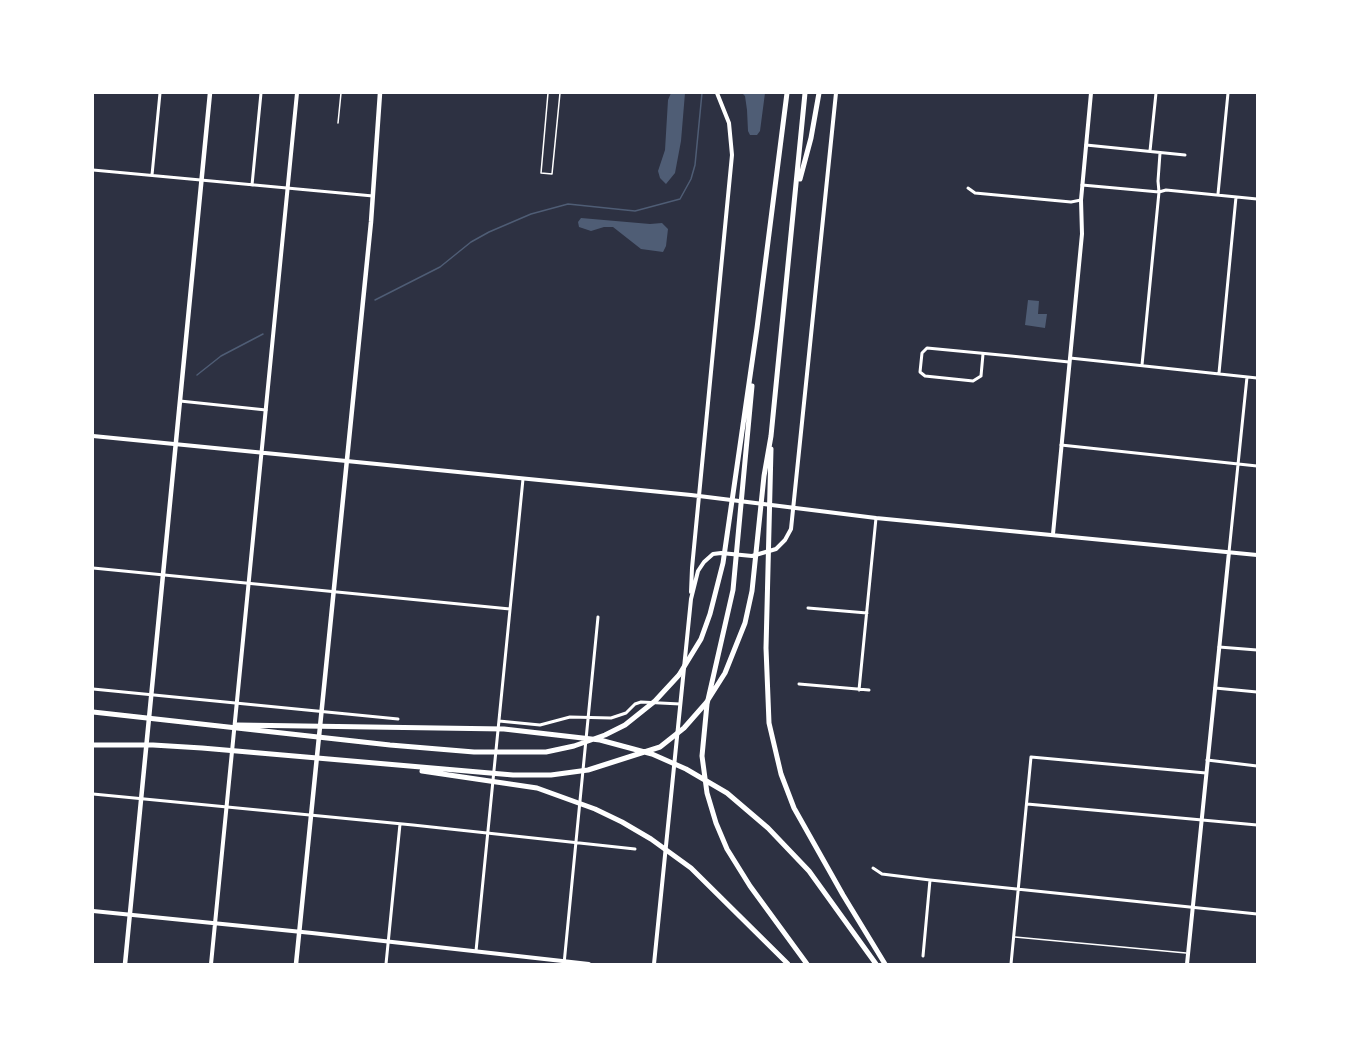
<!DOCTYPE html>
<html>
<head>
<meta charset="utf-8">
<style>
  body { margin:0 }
  #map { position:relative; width:1350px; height:1057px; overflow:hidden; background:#2d3142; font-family:"Source Sans 3",sans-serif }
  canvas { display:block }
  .frame { position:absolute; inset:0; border:94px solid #fff; pointer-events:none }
</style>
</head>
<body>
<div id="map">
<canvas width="1350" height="1057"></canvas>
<div class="frame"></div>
</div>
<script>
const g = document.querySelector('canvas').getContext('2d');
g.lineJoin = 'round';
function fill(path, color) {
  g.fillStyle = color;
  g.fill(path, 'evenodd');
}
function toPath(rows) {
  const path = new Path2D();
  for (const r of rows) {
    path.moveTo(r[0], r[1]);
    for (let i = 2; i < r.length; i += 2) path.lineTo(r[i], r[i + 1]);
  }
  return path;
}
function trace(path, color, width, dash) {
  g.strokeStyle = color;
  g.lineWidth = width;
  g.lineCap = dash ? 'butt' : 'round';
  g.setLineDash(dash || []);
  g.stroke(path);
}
fill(toPath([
  [671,93,685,93,681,141,675,173,666,184,660,178,658,171,665,150,668,100],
  [742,93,765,93,760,131,757,135,750,135,748,131,747,110,745,96],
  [581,218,650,224,662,223,668,229,666,246,663,252,641,249,613,227,604,227,591,231,579,227,578,222],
  [1028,300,1039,301,1038,314,1047,314,1045,328,1025,325]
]), '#4f5d75');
trace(toPath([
  [375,300,440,267,471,242,489,232,531,214,568,204,635,211,680,199,691,179,695,165,702,93],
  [197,375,221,356,263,334]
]), '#4f5d75', 1.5);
trace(toPath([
  [548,93,541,173,552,174,560,93],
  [338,123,341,93],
  [1015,937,1186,953]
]), '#fff', 1.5);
trace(toPath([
  [1086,145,1185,155],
  [1150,151,1156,93],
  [93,170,373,196],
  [152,175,160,93],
  [252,185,261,93],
  [1082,185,1159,192,1166,190,1257,199],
  [968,188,975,193,1071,202,1081,200],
  [1218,194,1228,93],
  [983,354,981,376,973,381,925,376,920,372,922,353,927,348,1011,356,1069,362],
  [1070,358,1257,378],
  [1142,365,1159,192,1158,181,1160,153],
  [1219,373,1236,197],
  [180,401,266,410],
  [1061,445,1257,466],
  [1229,552,1247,377],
  [93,568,510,609],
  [808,608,867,613],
  [1219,647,1257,650],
  [799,684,869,690],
  [1215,688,1257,692],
  [93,689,398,719],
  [859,690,876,518],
  [499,721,540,725,570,717,611,718,626,713,635,704,641,702,680,704],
  [1207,760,1257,766],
  [93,794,413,825,635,849],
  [1027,804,1257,825],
  [873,868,882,874,930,880,1257,914],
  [476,951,523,479],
  [923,956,930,880],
  [386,964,400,824],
  [564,964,598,617],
  [1011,964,1031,757,1206,773]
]), '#fff', 3);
trace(toPath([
  [93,436,691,495,876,518,1257,555],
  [1053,534,1082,234,1081,200,1091,93],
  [691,592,692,568,732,155,729,123,717,93],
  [93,911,312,933,589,964],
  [211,964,297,93],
  [654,964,691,599,698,571,704,562,713,554,721,553,752,556,776,549,785,540,791,529,836,93],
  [1187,964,1229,552]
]), '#fff', 4);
trace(toPath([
  [125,964,210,93],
  [296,964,371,222,380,93]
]), '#fff', 4.5);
trace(toPath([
  [800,179,811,138,819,93],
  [752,386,733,590,707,704,702,756,707,793,716,823,727,849,750,886,807,964],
  [771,449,766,648,769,723,781,774,794,808,843,895,885,964],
  [93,712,390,745,474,752,546,752,574,746,605,735,625,725,655,701,679,675,701,639,710,614,723,563,757,328,787,93],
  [237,725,504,729,600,740,652,754,686,769,727,793,768,828,809,871,876,964],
  [93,745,153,745,202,748,513,775,551,775,588,770,660,747,684,728,706,703,725,673,745,623,752,591,764,476,771,436,805,93],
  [422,771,537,788,595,809,622,822,651,839,691,868,788,964]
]), '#fff', 5);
</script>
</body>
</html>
